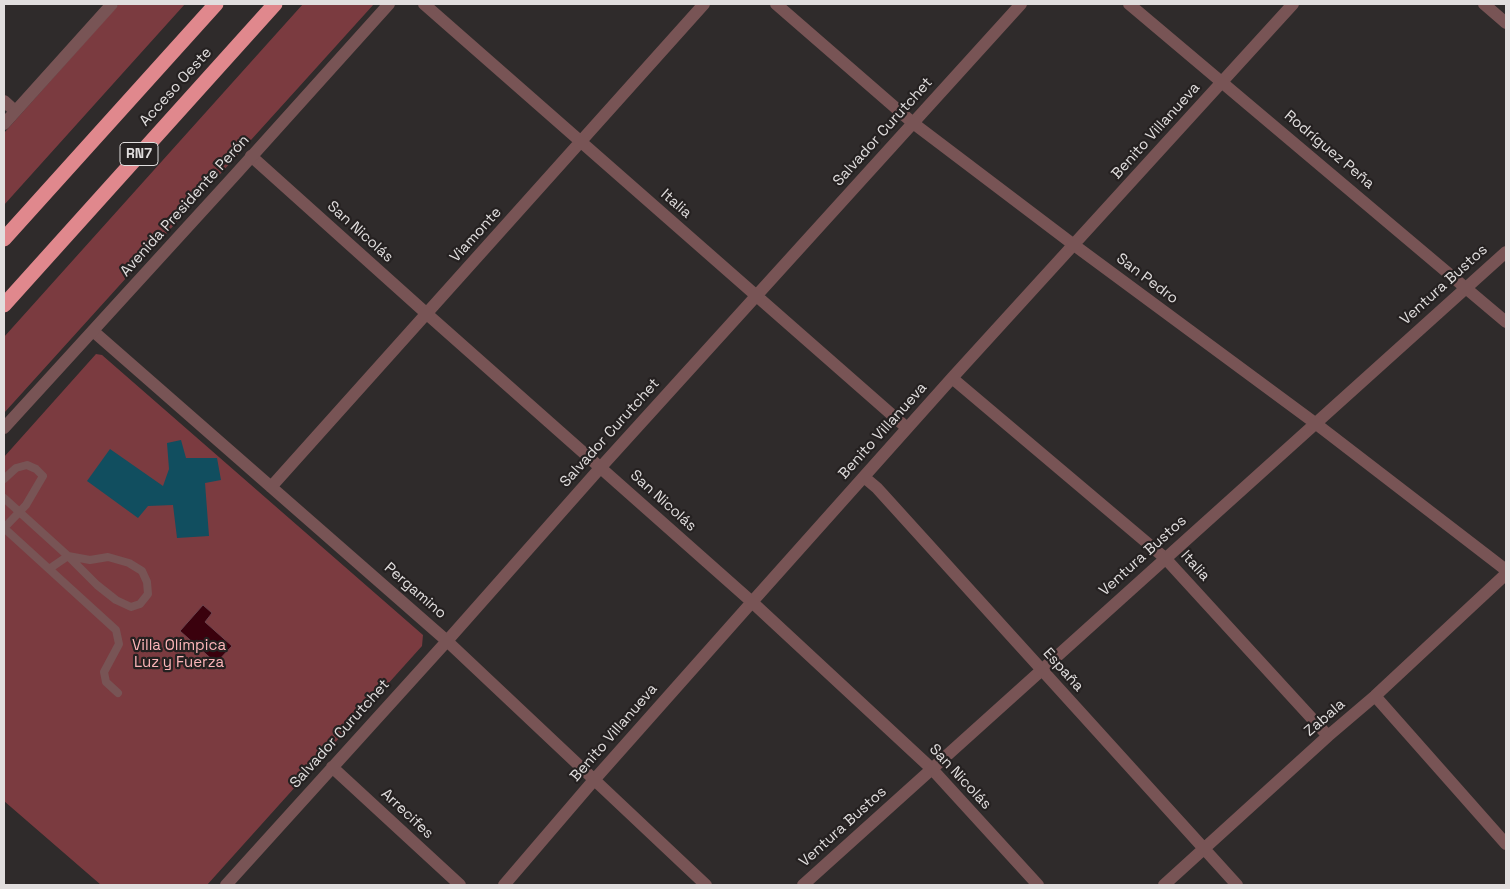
<!DOCTYPE html>
<html>
<head>
<meta charset="utf-8">
<style>
  body { margin:0 }
  #map { position:relative; width:1510px; height:889px; overflow:hidden; background:#2f2b2b; font-family:"Space Grotesk",sans-serif }
  canvas { display:block }
  .frame { position:absolute; inset:0; border:5px solid #e1dede; pointer-events:none }
</style>
</head>
<body>
<div id="map">
<canvas width="1510" height="889"></canvas>
<div class="frame"></div>
</div>
<script>
const g = document.querySelector('canvas').getContext('2d');
g.lineJoin = 'round';
function fill(path, color) {
  g.fillStyle = color;
  g.fill(path, 'evenodd');
}
function toPath(rows) {
  const path = new Path2D();
  for (const r of rows) {
    path.moveTo(r[0], r[1]);
    for (let i = 2; i < r.length; i += 2) path.lineTo(r[i], r[i + 1]);
  }
  return path;
}
function trace(path, color, width, dash) {
  g.strokeStyle = color;
  g.lineWidth = width;
  g.lineCap = dash ? 'butt' : 'round';
  g.setLineDash(dash || []);
  g.stroke(path);
}
function label(font, color, halo, rows, align = 'center') {
  g.font = font + ' "Space Grotesk",sans-serif';
  g.lineWidth = 4.5;
  g.setLineDash([]);
  g.textBaseline = 'middle';
  g.strokeStyle = halo;
  g.fillStyle = color;
  for (const [text, x, y, turn = 0] of rows) {
    g.save();
    g.translate(x, y);
    g.rotate((+turn || 0) * Math.PI / 180);
    g.textAlign = isNaN(turn) ? turn : align;
    if (halo) g.strokeText(text, 0, 0);
    g.fillText(text, 0, 0);
    g.restore();
  }
}
fill(toPath([
  [119,4,185,4,4,205,4,133],
  [303,4,374,4,4,413,4,337],
  [96,354,102,355,423,635,422,646,207,885,101,885,4,801,4,457]
]), '#7b3b40');
const water = toPath([
  [203,605,212,613,205,622,232,646,216,663,180,631,203,605]
]);
fill(water, '#3a010d');
trace(water, '#6c434c', 1);
fill(toPath([
  [181,440,186,458,217,458,221,480,205,483,209,536,177,538,173,505,148,506,138,518,87,481,110,449,163,486,169,469,167,443]
]), '#114e5f');
trace(toPath([
  [4,479,16,468,27,465,36,469,43,476,26,505,4,528],
  [4,498,68,556,90,560,108,557,129,563,142,571,147,582,148,594,140,604,131,607,116,600,97,585,68,556,49,569,4,528],
  [49,569,116,630,119,644,104,672,106,682,118,693]
]), '#785455', 8);
trace(toPath([
  [424,4,907,428],
  [776,4,913,123,1074,245,1315,423,1506,570],
  [1129,4,1506,322],
  [1484,4,1506,23],
  [4,101,15,111],
  [251,156,427,314,752,602,932,769,1038,885],
  [93,331,447,641,706,885],
  [952,378,1165,558,1328,736],
  [864,477,877,488,1237,885],
  [271,487,704,4],
  [1375,696,1506,844],
  [332,767,460,885],
  [226,885,447,641,601,467,1021,4],
  [504,885,594,780,752,602,952,378,1293,4],
  [803,885,1506,252],
  [1164,885,1328,736,1375,696,1506,574]
]), '#785455', 12);
trace(toPath([
  [4,124,112,4],
  [4,428,235,175,389,4]
]), '#785455', 12);
trace(toPath([
  [4,239,216,4],
  [4,305,275,4]
]), '#e0888d', 15);
for (const [x, y, w] of [
  [139,154,38]
]) {
  const box = new Path2D();
  box.roundRect(x - w / 2, y - 11.5, w, 23, 4);
  g.fillStyle = '#252121';
  g.fill(box);
  trace(box, '#e1dede', 1);
}
label('bold 14px', '#e1dede', null, [
  ["RN7",139,154]
]);
label('15px', '#e1dede', '#252121', [
  ["Acceso Oeste",176,87,-48],
  ["Benito Villanueva",1156,131,-48],
  ["Salvador Curutchet",883,132,-48],
  ["Rodríguez Peña",1329,150,40],
  ["Italia",676,204,41],
  ["Avenida Presidente Perón",185,206,-48],
  ["San Nicolás",360,232,42],
  ["Viamonte",476,235,-48],
  ["San Pedro",1147,279,37],
  ["Ventura Bustos",1444,285,-42],
  ["Benito Villanueva",883,431,-48],
  ["Salvador Curutchet",610,433,-48],
  ["San Nicolás",663,501,42],
  ["Ventura Bustos",1143,556,-42],
  ["Italia",1195,566,48],
  ["Pergamino",415,591,41],
  ["España",1063,670,48],
  ["Zabala",1325,718,-41],
  ["Benito Villanueva",614,733,-49],
  ["Salvador Curutchet",340,734,-48],
  ["San Nicolás",960,777,47],
  ["Arrecifes",407,814,43],
  ["Ventura Bustos",843,827,-42]
]);
label('15px', '#fdb6b9', '#252121', [
  ["Villa Olímpica",179,646],
  ["Luz y Fuerza",179,663]
]);
</script>
</body>
</html>
